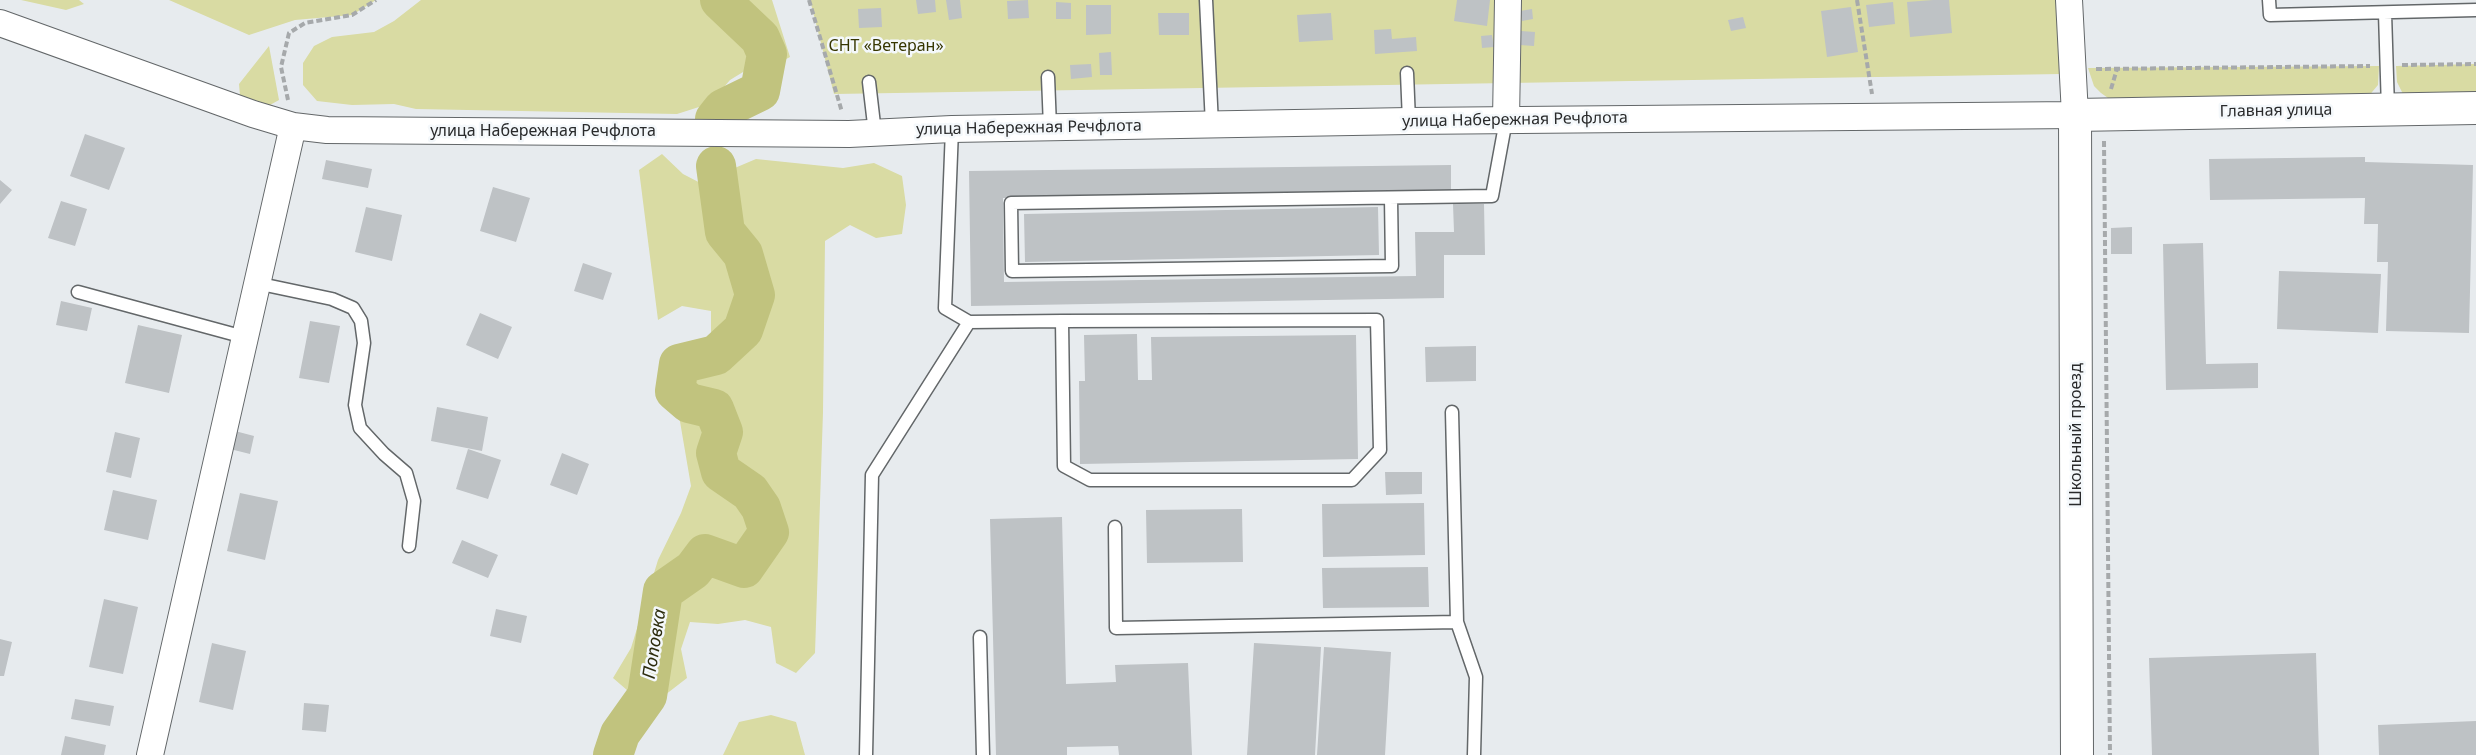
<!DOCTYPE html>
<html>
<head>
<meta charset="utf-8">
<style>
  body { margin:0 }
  canvas { display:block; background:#e7ebee }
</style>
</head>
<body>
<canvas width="2476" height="755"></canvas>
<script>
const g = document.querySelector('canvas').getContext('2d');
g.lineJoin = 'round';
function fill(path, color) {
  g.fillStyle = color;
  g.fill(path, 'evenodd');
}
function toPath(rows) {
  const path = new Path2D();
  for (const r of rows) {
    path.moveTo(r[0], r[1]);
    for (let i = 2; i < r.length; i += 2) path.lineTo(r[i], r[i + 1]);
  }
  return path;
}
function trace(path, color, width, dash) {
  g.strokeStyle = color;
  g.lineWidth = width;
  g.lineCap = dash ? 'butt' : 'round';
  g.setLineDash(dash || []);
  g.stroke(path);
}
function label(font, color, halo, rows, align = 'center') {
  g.font = font + ' "Noto Sans",sans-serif';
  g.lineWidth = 5;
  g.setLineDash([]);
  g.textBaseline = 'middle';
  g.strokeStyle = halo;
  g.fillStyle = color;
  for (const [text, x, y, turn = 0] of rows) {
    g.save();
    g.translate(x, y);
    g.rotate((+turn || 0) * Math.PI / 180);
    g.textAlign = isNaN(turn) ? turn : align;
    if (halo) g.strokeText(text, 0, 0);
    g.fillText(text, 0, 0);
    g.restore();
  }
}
fill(toPath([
  [21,0,79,0,84,4,66,10],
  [169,0,376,0,352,15,295,20,249,35],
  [421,0,772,0,790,57,771,67,748,69,730,80,717,95,699,107,677,114,416,109,394,104,352,105,317,101,303,85,303,63,314,46,332,37,374,32,394,21],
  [810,0,2058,0,2061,74,834,94],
  [269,46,279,100,270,105,240,96,239,84],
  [2476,64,2476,95,2404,96,2397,82,2396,66],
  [2379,66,2378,85,2367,98,2124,101,2108,98,2101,93,2094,86,2088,68],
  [662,154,683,174,710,188,730,170,756,159,843,168,874,163,902,176,906,205,902,234,876,238,850,225,825,241,823,412,815,653,796,673,776,663,771,627,745,620,718,624,690,622,681,649,687,678,665,695,635,697,613,678,631,648,658,560,681,513,691,486,676,398,693,361,711,339,711,311,682,306,658,320,639,170],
  [771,715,796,722,805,755,723,755,739,722]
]), '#d9dba3');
trace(toPath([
  [715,119,723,109,760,91,767,54,760,38,720,0],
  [613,755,620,734,647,696,663,591,693,570,705,554,744,568,769,532,761,508,750,492,721,472,716,453,723,432,714,409,689,403,675,391,679,364,716,355,743,330,755,295,743,254,725,232,716,166]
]), '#c1c37e', 40);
fill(toPath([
  [916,0,935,0,936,12,918,14],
  [946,0,960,0,962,18,949,20],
  [1028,0,1029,18,1008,19,1007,1],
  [1457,0,1490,0,1487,26,1454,21],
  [1933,0,1949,0,1952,33,1910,37,1907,2],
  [1056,2,1071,3,1071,19,1056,19],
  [1893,2,1895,24,1869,27,1866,5],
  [1086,5,1111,5,1111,34,1086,35],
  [1851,7,1858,52,1827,57,1821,11],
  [881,8,882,27,859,28,858,9],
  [1532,9,1533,19,1522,21,1520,11],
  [1158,13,1189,13,1189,35,1159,35],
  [1331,13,1333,40,1299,42,1297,15],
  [1743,17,1746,28,1731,31,1728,20],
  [1391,29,1392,39,1416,37,1417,51,1375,54,1374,30],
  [1521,31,1535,32,1534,46,1520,45],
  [1492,35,1494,47,1482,48,1481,36],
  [1111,52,1112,75,1100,75,1099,53],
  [1091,64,1092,77,1071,79,1070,65],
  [85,134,125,148,109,190,70,176],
  [2365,157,2365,162,2473,165,2469,333,2386,331,2388,262,2377,262,2378,224,2364,224,2365,198,2210,200,2209,159],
  [326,160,372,169,368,188,322,179],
  [1451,165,1451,192,1003,198,1004,282,1416,276,1415,232,1454,232,1453,204,1484,204,1485,255,1444,255,1444,298,971,306,969,171],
  [0,180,12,190,0,204],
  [493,187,530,198,516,242,480,231],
  [61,201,87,209,75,246,48,238],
  [366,207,402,215,392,261,355,252],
  [1378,207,1379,255,1025,262,1024,214],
  [2132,227,2132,254,2111,254,2111,228],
  [2203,243,2206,364,2258,363,2258,388,2166,390,2163,244],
  [583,263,612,273,603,300,574,291],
  [2279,271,2381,274,2378,333,2277,329],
  [61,301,92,308,87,331,56,325],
  [480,313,512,327,498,359,466,345],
  [310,321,340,326,329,383,299,378],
  [138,325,182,335,169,393,125,383],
  [1137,334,1138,380,1152,380,1151,337,1356,335,1358,459,1080,464,1079,381,1085,381,1084,335],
  [1476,346,1476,381,1426,382,1425,347],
  [437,407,488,417,482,451,431,441],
  [235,431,254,436,250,454,230,449],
  [115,432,140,438,131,478,106,472],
  [468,449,501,460,488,499,456,489],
  [562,453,589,464,577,495,550,485],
  [1385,472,1422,472,1422,494,1386,495],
  [113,490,157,500,148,540,104,530],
  [240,493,278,501,265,560,227,551],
  [1424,503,1425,555,1323,557,1322,504],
  [1242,509,1243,562,1147,563,1146,510],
  [1062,517,1066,684,1116,682,1115,665,1188,663,1192,755,1119,755,1118,746,1067,747,1067,755,996,755,990,519],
  [462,540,498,555,488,578,452,563],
  [1428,567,1429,607,1323,608,1322,568],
  [104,599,138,607,123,674,89,667],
  [496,609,527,616,521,643,490,636],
  [0,639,12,642,4,676,0,676],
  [212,643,246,651,233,710,199,702],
  [1254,643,1321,647,1315,755,1247,755],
  [1324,647,1391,652,1385,755,1317,755],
  [2316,653,2319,755,2152,755,2149,658],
  [75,699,114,706,110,726,71,719],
  [304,703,329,705,326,732,302,730],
  [2476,721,2476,755,2379,755,2378,725],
  [65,736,106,745,104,755,61,755]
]), '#bec2c5');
const service = toPath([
  [1206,0,1212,125],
  [2269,0,2270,15,2476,10],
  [2385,13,2388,109],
  [1407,73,1409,121],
  [1048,77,1050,127],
  [869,82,875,133],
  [952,129,945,308,969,322,1062,321,1064,466,1090,480,1352,480,1380,450,1377,320,1062,321],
  [1391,198,1392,266,1012,271,1011,203,1492,196,1506,120],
  [256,283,332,299,353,308,361,321,364,343,355,405,360,428,384,454,406,473,414,501,409,546],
  [78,292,244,337],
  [1452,412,1457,622,1476,677,1474,755],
  [1115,527,1116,628,1457,622],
  [980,637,983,755],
  [866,755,872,475,969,322]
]);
const minor = toPath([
  [0,23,253,114,293,126,327,130,849,134,952,129,1409,121,2075,115,2069,0],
  [1506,120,1508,0],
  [150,755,293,126]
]);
const tertiary = toPath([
  [2077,755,2075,115,2476,108]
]);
trace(service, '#636769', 15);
trace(minor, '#636769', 28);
trace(tertiary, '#636769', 34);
trace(toPath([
  [809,0,842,112],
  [1857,0,1872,94],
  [2402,65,2476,64],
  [2096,69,2370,66],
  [2111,89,2117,69],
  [288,100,281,67,289,33,305,23,352,15,376,0],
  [2104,141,2110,755]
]), '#a6a9ab', 4, [6, 3]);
trace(service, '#fff', 12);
trace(minor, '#fff', 26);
trace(tertiary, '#fff', 32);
label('16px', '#363600', '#f4f8fb', [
  ["СНТ «Ветеран»",886,46]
]);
label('16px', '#292a2b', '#f4f8fb', [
  ["Главная улица",2276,111,-1],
  ["улица Набережная Речфлота",1515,120,-1],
  ["улица Набережная Речфлота",1029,128,-1],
  ["улица Набережная Речфлота",543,131],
  ["Школьный проезд",2076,435,-90]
]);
label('italic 18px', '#2d2d0e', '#f4f8fb', [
  ["Поповка",655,644,-81]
]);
</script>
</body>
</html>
